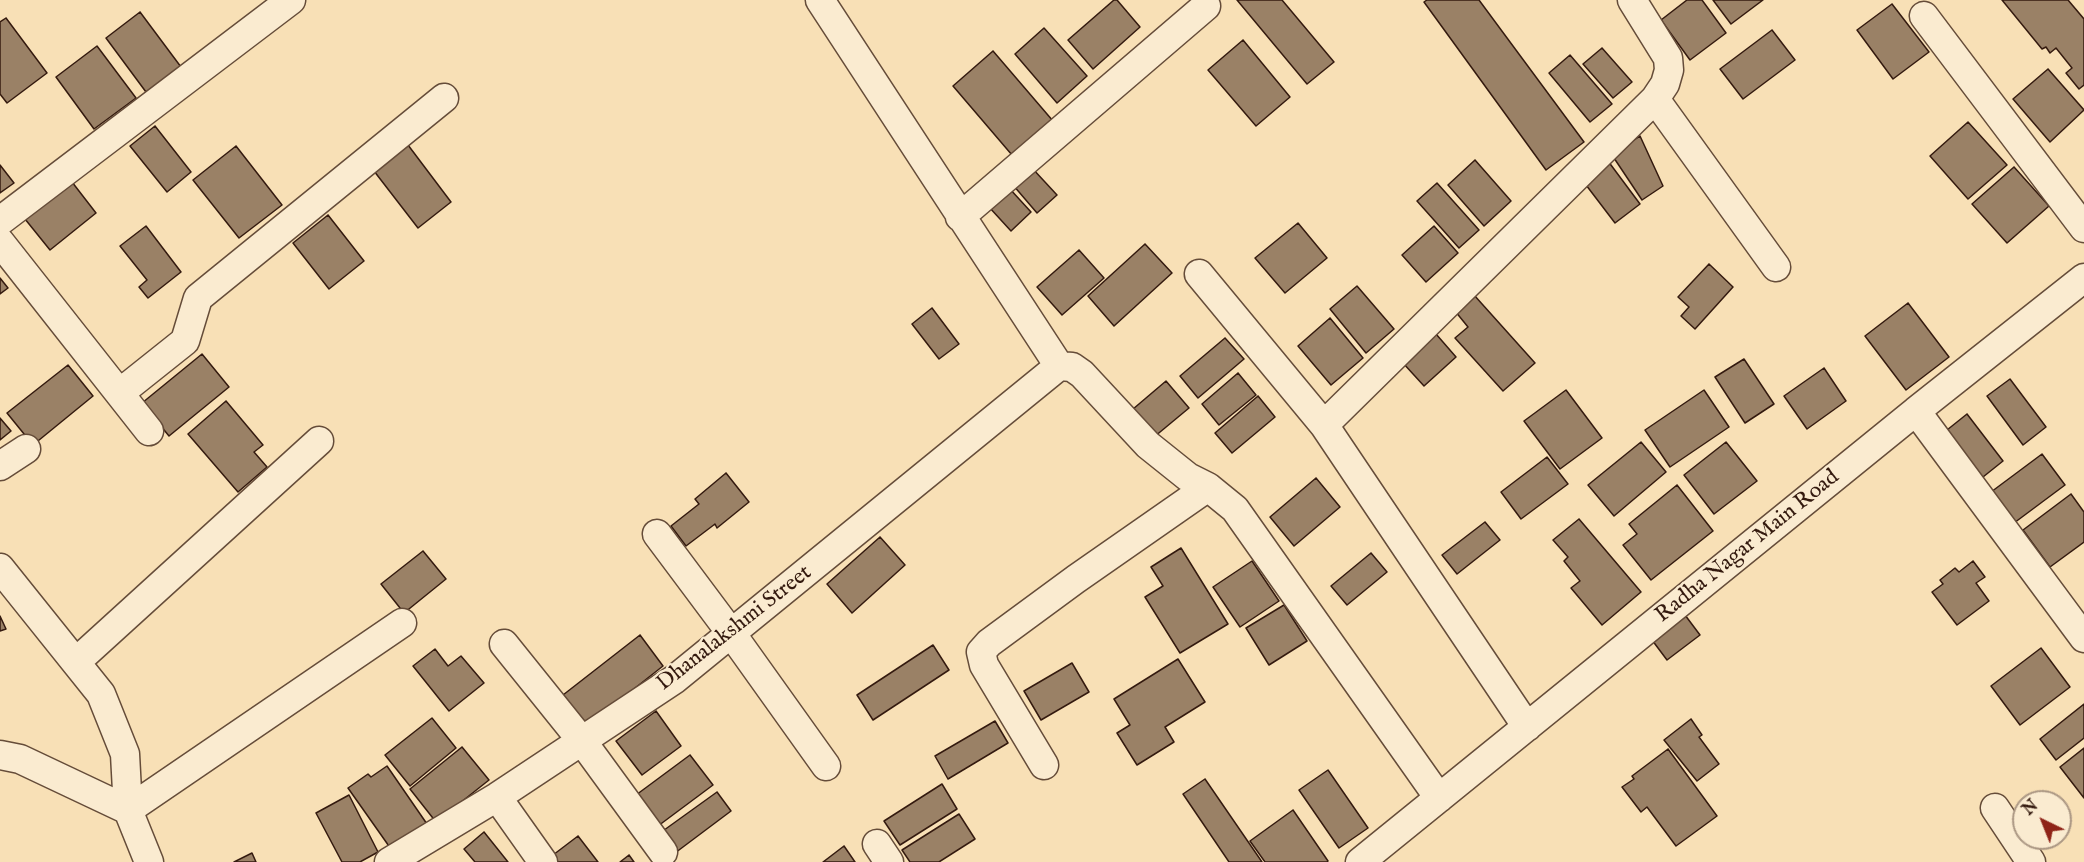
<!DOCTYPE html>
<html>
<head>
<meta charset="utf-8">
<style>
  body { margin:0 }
  #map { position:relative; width:2084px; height:862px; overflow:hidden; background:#f8e0b6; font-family:"IM FELL English",serif }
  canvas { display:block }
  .north { position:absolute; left:2012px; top:790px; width:60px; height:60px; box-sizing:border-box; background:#faebd0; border:2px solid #ab9783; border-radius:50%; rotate:317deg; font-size:16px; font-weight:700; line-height:24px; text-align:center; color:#341a0f }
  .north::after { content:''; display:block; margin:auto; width:21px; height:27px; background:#8f2418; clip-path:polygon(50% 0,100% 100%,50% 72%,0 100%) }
</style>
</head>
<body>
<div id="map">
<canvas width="2084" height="862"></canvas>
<div class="north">N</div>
</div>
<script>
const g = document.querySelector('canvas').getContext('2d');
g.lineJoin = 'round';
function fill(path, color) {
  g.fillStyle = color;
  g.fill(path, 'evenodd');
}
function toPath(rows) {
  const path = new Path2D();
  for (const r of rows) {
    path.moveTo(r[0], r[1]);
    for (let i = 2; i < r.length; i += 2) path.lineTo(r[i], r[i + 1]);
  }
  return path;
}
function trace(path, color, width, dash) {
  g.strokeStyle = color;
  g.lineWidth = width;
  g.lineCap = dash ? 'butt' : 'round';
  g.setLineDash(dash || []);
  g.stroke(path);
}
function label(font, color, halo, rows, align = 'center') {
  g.font = font + ' "IM FELL English",serif';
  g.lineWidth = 4.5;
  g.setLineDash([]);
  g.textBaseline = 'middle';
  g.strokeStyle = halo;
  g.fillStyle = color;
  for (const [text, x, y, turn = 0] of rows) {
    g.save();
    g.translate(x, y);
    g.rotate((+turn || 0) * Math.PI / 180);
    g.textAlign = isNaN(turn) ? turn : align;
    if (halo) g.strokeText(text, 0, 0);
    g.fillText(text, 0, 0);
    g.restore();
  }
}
const building = toPath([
  [1114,0,1117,0,1140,27,1093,69,1068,40,1114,0],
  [1237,0,1282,0,1334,62,1307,84,1237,0],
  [1427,0,1479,0,1584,142,1546,170,1424,2,1427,0],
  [1687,0,1702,0,1726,33,1690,60,1661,20,1687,0],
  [1713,0,1763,0,1731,24,1713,0],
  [2002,0,2068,0,2084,19,2084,85,2079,89,2066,73,2072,68,2056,48,2050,53,2046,47,2042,49,2002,0],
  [1892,4,1929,52,1893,79,1857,30,1892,4],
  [140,12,181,67,146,92,106,38,140,12],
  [6,18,47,73,7,103,0,94,0,22,6,18],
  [1044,28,1087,76,1057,103,1015,54,1044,28],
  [1772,30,1795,60,1743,99,1720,69,1772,30],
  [1243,40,1290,97,1256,126,1208,70,1243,40],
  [97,46,136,98,94,129,56,77,97,46],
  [1602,48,1632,82,1613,98,1583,64,1602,48],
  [993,51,1053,121,1012,155,953,86,993,51],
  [1570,55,1612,104,1590,122,1549,73,1570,55],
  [2048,69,2084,110,2050,142,2013,99,2048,69],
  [1968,122,2007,165,1968,199,1930,156,1968,122],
  [155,126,191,172,167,192,130,146,155,126],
  [1640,136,1663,186,1642,200,1612,155,1640,136],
  [408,145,451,202,418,228,374,171,408,145],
  [236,146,282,205,239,238,193,180,236,146],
  [1475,160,1511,201,1484,226,1448,185,1475,160],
  [1608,161,1640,204,1615,223,1583,181,1608,161],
  [0,165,14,183,0,193,0,165],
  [2014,167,2049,206,2007,243,1972,204,2014,167],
  [1032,168,1057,195,1037,213,1013,185,1032,168],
  [72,182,96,213,50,250,25,219,72,182],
  [1437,183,1479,230,1459,248,1417,201,1437,183],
  [1009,188,1031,212,1011,231,989,207,1009,188],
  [328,215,364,261,329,289,293,243,328,215],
  [1298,223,1327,258,1285,293,1255,258,1298,223],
  [146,226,181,272,148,298,139,287,147,280,120,246,146,226],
  [1434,226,1458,253,1426,282,1402,255,1434,226],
  [1145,244,1172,273,1114,326,1088,296,1145,244],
  [1079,250,1104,278,1062,315,1037,287,1079,250],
  [1709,264,1733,287,1695,329,1681,316,1689,307,1678,297,1709,264],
  [0,278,8,288,0,294,0,278],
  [1357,286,1394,329,1366,353,1330,309,1357,286],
  [1474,295,1535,363,1503,391,1455,338,1468,327,1455,311,1474,295],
  [1908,303,1949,357,1906,390,1865,336,1908,303],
  [932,308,959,344,939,359,912,324,932,308],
  [1330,318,1363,358,1331,385,1298,346,1330,318],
  [1436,334,1456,357,1424,386,1403,363,1436,334],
  [1225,338,1244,359,1198,398,1180,376,1225,338],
  [202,354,229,387,169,436,142,403,202,354],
  [1744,359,1774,404,1745,423,1715,377,1744,359],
  [68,365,93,396,33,445,7,413,68,365],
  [1824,368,1846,401,1807,429,1784,396,1824,368],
  [1238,373,1256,395,1219,425,1202,404,1238,373],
  [2010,379,2046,427,2023,445,1987,396,2010,379],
  [1166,381,1189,408,1148,442,1126,415,1166,381],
  [1566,390,1602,438,1560,469,1524,421,1566,390],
  [1704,390,1729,427,1670,467,1645,430,1704,390],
  [1258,396,1275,417,1232,453,1215,433,1258,396],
  [226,401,263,445,254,452,267,467,238,492,188,434,226,401],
  [1967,414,2003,461,1978,481,1942,434,1967,414],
  [0,418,11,431,0,440,0,418],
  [1641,442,1666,472,1614,516,1588,485,1641,442],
  [1726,442,1757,481,1714,514,1684,475,1726,442],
  [2042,454,2065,485,2010,526,1987,495,2042,454],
  [1547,457,1568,484,1521,519,1501,492,1547,457],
  [726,473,749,502,717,528,715,524,686,546,671,526,699,504,695,499,726,473],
  [1316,478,1340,507,1294,546,1270,517,1316,478],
  [1677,485,1713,531,1651,580,1623,545,1637,534,1629,524,1677,485],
  [2071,494,2084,512,2084,542,2050,567,2023,530,2071,494],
  [1579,519,1641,592,1602,625,1571,588,1580,581,1564,561,1568,557,1553,540,1579,519],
  [1485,522,1500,540,1457,574,1442,555,1485,522],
  [880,537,905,565,852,613,827,584,880,537],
  [1181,548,1228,624,1180,653,1145,597,1163,586,1151,567,1181,548],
  [423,551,446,579,404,613,381,584,423,551],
  [1371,553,1387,572,1347,605,1331,586,1371,553],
  [1252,561,1279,601,1240,627,1213,587,1252,561],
  [1973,561,1985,577,1976,583,1989,601,1957,625,1932,592,1943,584,1940,580,1955,568,1959,572,1973,561],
  [1284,605,1307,641,1269,665,1246,628,1284,605],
  [1679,607,1700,635,1667,660,1646,632,1679,607],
  [0,616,6,629,0,631,0,616],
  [640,635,663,666,587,726,563,695,640,635],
  [933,645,949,670,873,720,857,695,933,645],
  [2041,648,2070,687,2020,725,1991,686,2041,648],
  [435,649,448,666,461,656,484,683,449,711,413,666,435,649],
  [1178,659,1205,702,1165,727,1174,742,1137,765,1117,733,1130,725,1114,699,1178,659],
  [1072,663,1089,692,1041,720,1024,691,1072,663],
  [2084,704,2084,738,2056,760,2040,739,2084,704],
  [656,711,681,746,642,775,616,741,656,711],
  [432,718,456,748,410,786,385,755,432,718],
  [1691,719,1702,735,1699,737,1719,764,1697,781,1664,740,1691,719],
  [995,721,1008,743,948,779,935,756,995,721],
  [462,747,489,780,436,822,410,789,462,747],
  [2084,748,2084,798,2060,767,2084,748],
  [1668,749,1717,816,1676,846,1647,807,1641,812,1622,787,1634,779,1632,776,1668,749],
  [690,755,713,785,658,826,636,795,690,755],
  [387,766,427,824,391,849,348,788,368,774,371,777,387,766],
  [1328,770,1368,828,1339,848,1299,790,1328,770],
  [1205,779,1262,862,1229,862,1183,794,1205,779],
  [942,784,957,809,900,845,884,821,942,784],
  [717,792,731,811,675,853,660,833,717,792],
  [349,795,378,852,360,862,342,862,316,813,349,795],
  [1293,810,1328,861,1327,862,1265,862,1250,841,1293,810],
  [959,814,975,839,939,862,910,862,902,850,959,814],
  [484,832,508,862,475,862,464,849,484,832],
  [578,836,598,862,558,862,553,855,578,836],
  [844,846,855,862,823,862,844,846],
  [252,853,256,862,234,862,252,853],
  [629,855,634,862,620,862,629,855]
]);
fill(building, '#9a8166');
trace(building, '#341a0f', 1.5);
const minor = toPath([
  [820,0,1059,366],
  [1632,0,1668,58,1669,70,1665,84,1655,99],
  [1924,16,2084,228],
  [960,217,1206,6],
  [0,221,291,0],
  [0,242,149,431],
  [1199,274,1324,425],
  [1059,366,1072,367,1082,374,1148,445,1188,477,1208,487],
  [121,392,185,341,198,298,444,98],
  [1916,411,2084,278],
  [0,466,26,449],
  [657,534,731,633,826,766],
  [0,568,101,694,125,754,128,810,20,759,0,755],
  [504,644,582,741,663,852],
  [76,662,319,441],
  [1527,727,1324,425,1655,99,1776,267],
  [1044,765,984,665,981,652,989,643,1076,579,1208,487,1235,509,1439,798],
  [497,797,543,862],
  [1995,808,2031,862],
  [877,844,889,862],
  [149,862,128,810,402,623],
  [389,862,497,797,675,679,1059,366],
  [1360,862,1916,411,2084,638]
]);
trace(minor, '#654c39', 31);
trace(minor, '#faebd0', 28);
label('22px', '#341a0f', '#faebd0', [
  ["Radha Nagar Main Road",1748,547,-39],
  ["Dhanalakshmi Street",735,629,-38]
]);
</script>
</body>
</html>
